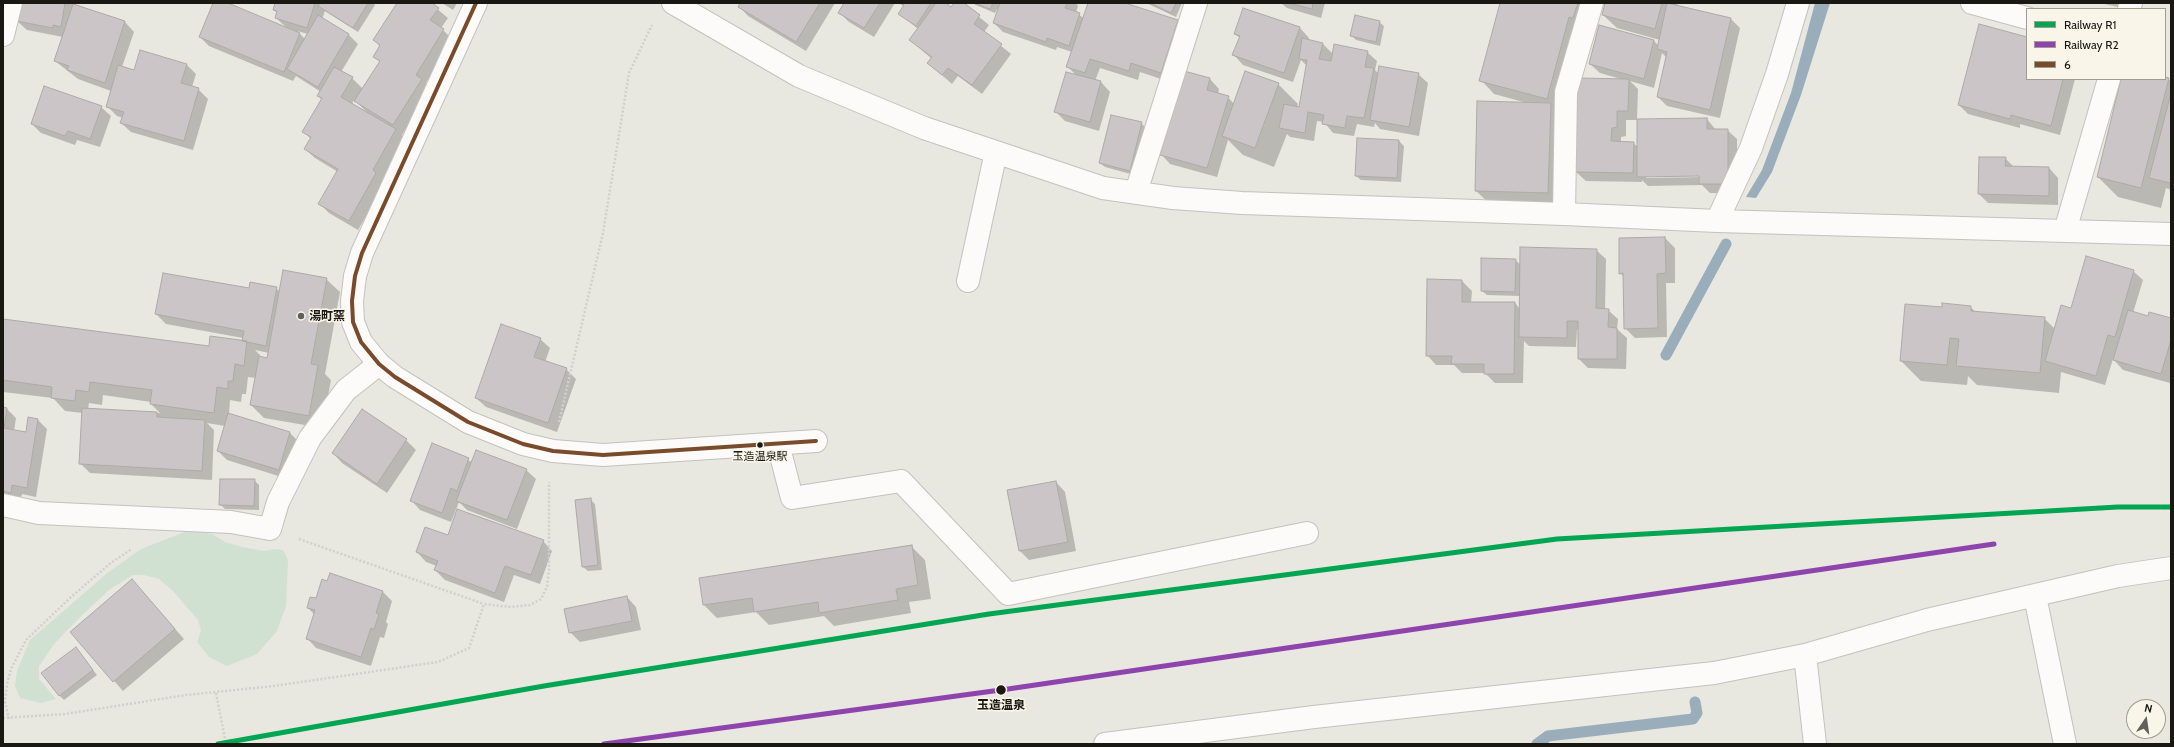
<!DOCTYPE html>
<html>
<head>
<meta charset="utf-8">
<style>
  body { margin:0 }
  #map { position:relative; width:2174px; height:747px; overflow:hidden; background:#e8e7e0; font-family:Cabin,sans-serif }
  canvas { display:block }
  .frame { position:absolute; inset:0; border:4px solid #191813; pointer-events:none }
  .legend { position:absolute; left:2026px; top:8px; width:140px; height:72px; box-sizing:border-box; background:#f9f6e9; border:1px solid #9f9d93; margin:0; padding:5px 7px; list-style:none; font-size:12px; color:#191813 }
  .legend li { display:flex; align-items:center; gap:8px; height:20px }
  .legend b { width:20px; border:1px solid #9f9d93 }
  .north { position:absolute; left:2126px; top:699px; width:40px; height:40px; box-sizing:border-box; background:#f9f6e9; border:1px solid #9f9d93; border-radius:50%; rotate:13deg; font-size:11px; font-weight:700; line-height:16px; text-align:center; color:#191813 }
  .north::after { content:''; display:block; margin:auto; width:14px; height:18px; background:#61605b; clip-path:polygon(50% 0,100% 100%,50% 72%,0 100%) }
</style>
</head>
<body>
<div id="map">
<canvas width="2174" height="747"></canvas>
<div class="frame"></div>
<ul class="legend">
<li><b style="height:5px;background:#00a651"></b>Railway R1</li>
<li><b style="height:5px;background:#8e44ad"></b>Railway R2</li>
<li><b style="height:5px;background:#7a4b2a"></b>6</li>
</ul>
<div class="north">N</div>
</div>
<script>
const g = document.querySelector('canvas').getContext('2d');
g.lineJoin = 'round';
function fill(path, color) {
  g.fillStyle = color;
  g.fill(path, 'evenodd');
}
function toPath(rows) {
  const path = new Path2D();
  for (const r of rows) {
    path.moveTo(r[0], r[1]);
    for (let i = 2; i < r.length; i += 2) path.lineTo(r[i], r[i + 1]);
  }
  return path;
}
function trace(path, color, width, dash) {
  g.strokeStyle = color;
  g.lineWidth = width;
  g.lineCap = dash ? 'butt' : 'round';
  g.setLineDash(dash || []);
  g.stroke(path);
}
function label(font, color, halo, rows, align = 'center') {
  g.font = font + ' Cabin,"Noto Sans JP",sans-serif';
  g.lineWidth = 3;
  g.setLineDash([]);
  g.textBaseline = 'middle';
  g.strokeStyle = halo;
  g.fillStyle = color;
  for (const [text, x, y, turn = 0] of rows) {
    g.save();
    g.translate(x, y);
    g.rotate((+turn || 0) * Math.PI / 180);
    g.textAlign = isNaN(turn) ? turn : align;
    if (halo) g.strokeText(text, 0, 0);
    g.fillText(text, 0, 0);
    g.restore();
  }
}
fill(toPath([
  [190,530,212,534,225,542,242,547,264,551,275,549,283,550,288,560,286,606,277,631,257,654,227,666,209,657,197,642,201,630,198,620,173,591,159,579,144,575,133,575,109,590,77,620,55,643,39,666,39,679,56,699,41,703,20,698,15,686,17,671,30,640,106,574,141,549]
]), '#d0e1d1');
fill(toPath([
  [1815,3,1830,3,1801,95,1772,172,1756,198,1746,197,1762,170,1791,93]
]), '#9aadbb');
fill(toPath([
  [21,3,72,3,125,22,134,32,122,67,135,71,186,64,196,74,192,87,198,89,208,99,193,150,131,132,121,123,123,118,117,116,107,106,111,91,78,79,55,61,63,37,27,30,17,21],
  [214,3,225,3,287,28,276,18,278,14,274,10,276,3,373,3,375,5,358,32,325,11,322,19,348,34,358,44,341,72,352,78,363,89,380,62,374,56,381,47,374,40,398,3,430,3,448,18,441,28,453,40,426,83,431,89,402,135,405,139,382,180,385,183,358,230,329,213,320,204,338,172,315,158,305,149,311,139,304,132,322,100,318,96,321,92,296,76,293,81,209,46,200,37],
  [297,31,308,34,305,39],
  [354,100,367,112,352,104],
  [442,3,457,3,453,10],
  [741,3,835,3,806,51,748,16,739,6],
  [846,3,895,3,874,37,849,22,840,13],
  [899,3,947,3,951,8,955,3,962,3,989,25,984,32,1011,54,982,94,958,76,952,84,928,63,932,59,910,40,918,29,900,14,904,7],
  [971,3,1076,3,1078,6,1076,13,1084,18,1089,3,1121,3,1178,21,1187,31,1170,82,1140,72,1138,80,1100,68,1095,81,1101,82,1110,92,1099,131,1065,121,1056,112,1077,76,1068,67,1072,52,1057,47,1056,50,1003,32,994,23,999,9,997,9,995,13],
  [1146,3,1182,3,1176,17],
  [1281,3,1325,3,1321,18,1287,8],
  [1501,3,1594,3,1587,31,1561,206,1490,204,1476,191,1527,103,1494,94,1481,80],
  [1606,3,1678,3,1677,6,1731,19,1740,28,1720,118,1667,106,1658,97,1667,58,1662,53,1654,88,1630,81,1638,89,1637,120,1707,119,1716,130,1727,130,1737,139,1737,193,1710,193,1702,185,1648,186,1642,180,1642,182,1586,181,1576,172,1621,79,1600,73,1590,64,1654,41,1659,46,1660,40,1617,28,1603,15],
  [1626,120,1638,120,1638,147,1633,143,1621,142,1621,137,1626,136],
  [1704,175,1704,177,1646,178,1646,176],
  [2100,3,2123,3,2122,8],
  [1244,9,1300,28,1309,38,1308,41,1322,43,1333,54,1367,52,1377,61,1375,70,1379,74,1418,74,1428,83,1419,136,1380,129,1375,123,1374,127,1357,124,1354,136,1333,133,1324,122,1317,121,1314,141,1290,137,1287,134,1274,167,1243,155,1228,140,1217,177,1170,164,1161,154,1185,72,1210,79,1219,89,1218,94,1228,97,1234,104,1278,84,1298,104,1297,107,1300,108,1307,66,1301,60,1293,82,1243,65,1234,55,1240,38,1235,34],
  [1379,22,1384,26,1380,46,1356,40,1351,35],
  [2027,38,2027,79,2075,79,2060,135,2020,124,2020,128,1968,114,1959,105],
  [2165,78,2171,81,2171,190,2166,188,2161,208,2118,197,2098,177,2122,79],
  [101,107,111,116,100,147,77,140,75,145,41,133,32,124],
  [1141,123,1146,128,1134,175,1105,167,1100,163],
  [1399,141,1404,146,1401,182,1361,180,1356,176],
  [2005,158,2014,167,2049,168,2058,178,2058,205,1988,203,1979,194],
  [1665,238,1675,248,1675,283,1666,283,1667,337,1635,338,1625,328,1624,277,1620,273],
  [1596,250,1606,259,1605,310,1608,310,1618,319,1617,329,1627,338,1626,369,1588,368,1579,359,1579,330,1577,330,1576,347,1529,346,1524,341,1523,383,1495,383,1485,373,1462,373,1454,365,1436,365,1427,355,1428,280,1462,281,1472,291,1471,303,1515,303,1520,309,1520,296,1487,295,1482,291,1515,260,1521,265],
  [2133,271,2143,280,2133,313,2148,317,2171,319,2170,383,2123,370,2113,359,2105,385,2061,372,2059,393,1977,385,1968,376,1967,385,1921,381,1901,361,1943,308,1970,307,1976,312,2044,318,2055,329,2072,309],
  [326,279,340,292,325,374,331,380,322,428,264,418,251,405,256,378,248,377,246,394,242,394,241,402,230,400,229,414,290,433,299,442,288,479,227,460,218,451,225,426,207,423,214,430,212,480,90,473,81,464,83,413,65,411,53,398,3,392,3,320,210,347,243,341,243,338,166,324,156,314,250,289,276,288,280,292],
  [255,350,269,353,268,359,260,358,260,355],
  [103,395,151,402,151,404,160,413,88,409,89,403,102,405],
  [540,339,550,348,545,362,566,369,576,379,557,432,486,407,476,398],
  [3,408,7,409,16,418,14,431,27,433,29,418,38,420,47,429,36,497,22,494,20,502,3,497],
  [363,411,406,440,416,450,387,493,342,463,333,453],
  [433,445,472,462,526,470,536,479,517,529,467,510,459,502,451,522,420,510,411,500],
  [254,480,259,485,259,510,225,509,220,504],
  [1056,482,1065,492,1076,551,1029,560,1019,550],
  [590,499,595,504,602,570,588,571,583,567],
  [449,536,543,541,552,551,540,584,514,575,504,602,445,580,435,570,437,566,426,562,417,552],
  [911,546,925,560,931,599,909,602,911,613,834,626,824,616,769,625,756,612,717,618,704,605],
  [141,590,184,639,123,691,71,632],
  [383,592,392,601,386,622,388,624,384,638,380,637,371,666,316,648,307,638,315,615,308,608,316,599],
  [627,597,636,607,641,630,580,642,570,632],
  [76,648,97,675,64,700,59,695]
]), '#0003');
trace(toPath([
  [1666,355,1726,244],
  [1537,744,1548,736,1693,719,1697,713,1695,702]
]), '#9aadbb', 11);
const building = toPath([
  [20,3,65,3,61,27,53,25,53,28,16,21,20,3],
  [213,3,228,3,300,33,284,72,199,37,213,3],
  [275,3,315,3,307,28,275,18,277,11,273,10,275,3],
  [320,3,368,3,353,28,318,6,320,3],
  [397,3,432,3,439,8,430,20,444,29,416,75,422,79,393,125,354,101,380,61,373,57,380,45,373,40,397,3],
  [740,3,820,3,796,42,738,7,740,3],
  [844,3,880,3,864,28,838,13,844,3],
  [901,3,931,3,916,26,898,14,904,5,901,3],
  [936,3,946,3,951,7,954,3,964,3,980,15,974,24,1002,44,972,85,948,68,942,75,927,63,932,57,909,40,936,3],
  [974,3,993,3,990,9,974,3],
  [1000,3,1067,3,1065,8,1080,13,1069,46,1047,38,1046,42,993,23,1000,3],
  [1088,3,1125,3,1178,20,1161,73,1131,63,1129,71,1090,59,1085,73,1066,67,1088,3],
  [1150,3,1176,3,1171,13,1150,3],
  [1289,3,1313,3,1312,9,1289,3],
  [1500,3,1578,3,1573,18,1569,17,1547,99,1479,81,1500,3],
  [1605,3,1662,3,1655,29,1602,15,1605,3],
  [1667,3,1731,18,1710,110,1657,97,1667,52,1657,49,1667,3],
  [73,4,125,21,105,83,67,70,69,66,54,61,73,4],
  [1243,8,1300,27,1284,73,1232,55,1240,36,1234,34,1243,8],
  [318,15,349,34,318,87,287,69,318,15],
  [1355,15,1380,21,1376,42,1350,36,1355,15],
  [1979,24,2027,37,2027,79,2063,79,2051,126,2011,115,2010,119,1958,105,1979,24],
  [1599,25,1654,40,1644,79,1589,64,1599,25],
  [1302,38,1323,43,1319,59,1331,61,1334,44,1368,51,1365,67,1374,68,1364,118,1347,116,1345,128,1322,124,1324,115,1308,112,1305,133,1279,128,1284,104,1299,107,1307,60,1299,59,1302,38],
  [140,50,187,64,181,83,199,88,184,141,120,123,124,112,106,107,118,65,134,70,140,50],
  [1379,66,1419,73,1409,127,1370,120,1379,66],
  [334,67,353,77,341,97,396,129,373,170,376,173,349,221,318,204,338,169,304,149,311,137,302,132,322,98,317,96,334,67],
  [1184,71,1210,78,1207,90,1229,96,1207,168,1160,155,1184,71],
  [1245,71,1279,83,1255,148,1222,136,1245,71],
  [1066,72,1101,81,1090,122,1054,112,1066,72],
  [2165,77,2169,78,2141,188,2097,177,2121,79,2165,79,2165,77],
  [1577,78,1629,79,1628,111,1617,111,1617,127,1612,128,1611,141,1634,142,1633,173,1575,172,1577,78],
  [44,86,102,106,90,139,68,131,65,136,31,124,44,86],
  [2170,97,2171,97,2171,183,2149,178,2170,97],
  [1477,101,1551,103,1548,193,1475,191,1477,101],
  [1111,115,1142,122,1130,171,1099,163,1111,115],
  [1707,118,1707,129,1728,129,1728,184,1699,184,1699,176,1637,177,1637,119,1707,118],
  [1357,138,1399,140,1397,178,1355,176,1357,138],
  [1979,157,2006,157,2005,166,2049,167,2049,196,1978,194,1979,157],
  [1665,237,1666,273,1657,274,1658,328,1624,329,1623,273,1619,274,1619,238,1665,237],
  [1520,247,1597,249,1596,308,1609,309,1608,327,1617,328,1617,359,1578,359,1578,321,1567,321,1567,338,1519,337,1520,247],
  [2086,256,2134,270,2115,337,2108,335,2096,376,2045,361,2061,305,2071,308,2086,256],
  [1481,258,1516,259,1515,292,1481,291,1481,258],
  [283,270,327,278,311,364,318,365,309,416,250,405,259,356,267,358,283,270],
  [163,273,249,288,250,282,277,287,266,346,242,341,244,331,155,314,163,273],
  [1427,279,1462,280,1462,302,1515,302,1514,374,1484,374,1484,364,1451,364,1452,356,1426,356,1427,279],
  [1942,303,1971,306,1971,311,2045,317,2040,373,1956,366,1959,339,1950,338,1947,365,1900,361,1905,304,1942,307,1942,303],
  [2128,310,2148,316,2149,312,2171,318,2171,340,2161,374,2113,360,2128,310],
  [3,319,209,346,210,336,247,341,244,366,235,364,233,381,228,381,228,389,217,387,214,413,150,404,152,390,90,382,89,392,76,390,75,401,51,398,52,387,3,380,3,319],
  [501,324,541,338,534,357,567,368,548,423,475,398,501,324],
  [3,407,7,408,4,428,26,432,28,417,38,419,27,488,12,485,11,493,3,491,3,407],
  [82,408,157,412,157,417,205,420,202,471,79,464,82,408],
  [362,409,407,439,377,484,332,453,362,409],
  [228,413,290,432,279,470,217,451,228,413],
  [432,443,469,458,457,491,451,488,442,513,410,501,432,443],
  [476,450,527,469,507,520,456,501,476,450],
  [220,479,255,479,254,506,219,505,220,479],
  [1056,481,1068,542,1019,551,1007,490,1056,481],
  [591,498,598,565,582,567,575,500,591,498],
  [457,509,544,540,531,575,505,566,495,593,434,570,438,561,416,552,425,527,448,535,457,509],
  [912,545,918,585,896,589,898,600,819,613,818,602,754,612,752,598,703,605,699,578,912,545],
  [330,573,383,591,376,613,379,614,374,630,371,628,361,657,306,639,315,610,307,608,310,597,316,598,322,579,327,581,330,573],
  [132,579,175,629,113,682,70,632,132,579],
  [627,596,632,621,569,633,564,609,627,596],
  [76,647,93,670,59,696,41,673,76,647]
]);
fill(building, '#ccc5c7');
trace(building, '#acaaa8', 1);
const minor = toPath([
  [673,3,799,76,924,128,1103,188,1173,198,1242,203,1564,214,1717,221,2171,234],
  [1972,3,2027,18],
  [2129,9,2131,3],
  [3,35,11,3],
  [1136,192,1196,3],
  [1564,214,1566,92,1592,3],
  [1717,221,1751,148,1777,74,1798,3],
  [2065,231,2109,79],
  [968,281,996,152],
  [778,444,792,498,901,481,1008,594,1307,533],
  [3,505,39,513,231,522,270,529,278,502,310,438,346,390,379,364],
  [2035,596,2065,744],
  [1805,655,1815,744],
  [1105,744,1314,717,1714,673,1805,655,1927,620,2118,576,2171,568]
]);
const major = toPath([
  [476,3,362,253,355,276,352,301,353,322,361,342,379,364,395,377,468,422,523,444,553,451,603,455,816,441]
]);
trace(minor, '#c3c2bc', 24);
trace(major, '#c3c2bc', 24);
trace(toPath([
  [559,422,603,233,629,73,652,25],
  [299,539,484,604],
  [216,693,226,744],
  [3,718,65,714,186,695,274,686,438,662,469,648,484,604,510,607,530,605,541,599,547,587,549,570,549,482],
  [9,719,5,702,7,684,11,669,26,640,71,597,112,562,132,549]
]), '#d0d0ce', 2.5, [2, 2]);
trace(minor, '#fcfbfa', 22);
trace(major, '#fcfbfa', 22);
trace(toPath([
  [476,3,362,253,355,276,352,301,353,322,361,342,379,364,395,377,468,422,523,444,553,451,603,455,816,441]
]), '#7a4b2a', 4);
trace(toPath([
  [218,744,544,686,989,614,1557,539,2118,507,2171,507]
]), '#00a651', 5);
trace(toPath([
  [604,744,1008,689,1994,544]
]), '#8e44ad', 5);
for (const [x, y, r, color] of [
  [301,316,4,"#61605b"],
  [760,445,3.5,"#191813"],
  [1001,690,5.5,"#191813"]
]) {
  const dot = new Path2D();
  dot.arc(x, y, r, 0, 2 * Math.PI);
  g.fillStyle = color;
  g.fill(dot);
  trace(dot, '#f9f6e9', 1.5);
}
label('11px', '#191813', '#f9f6e9', [
  ["玉造温泉駅",760,457]
]);
label('bold 12px', '#191813', '#f9f6e9', [
  ["湯町窯",309,316]
], 'left');
label('bold 12px', '#191813', '#f9f6e9', [
  ["玉造温泉",1001,705]
]);
</script>
</body>
</html>
